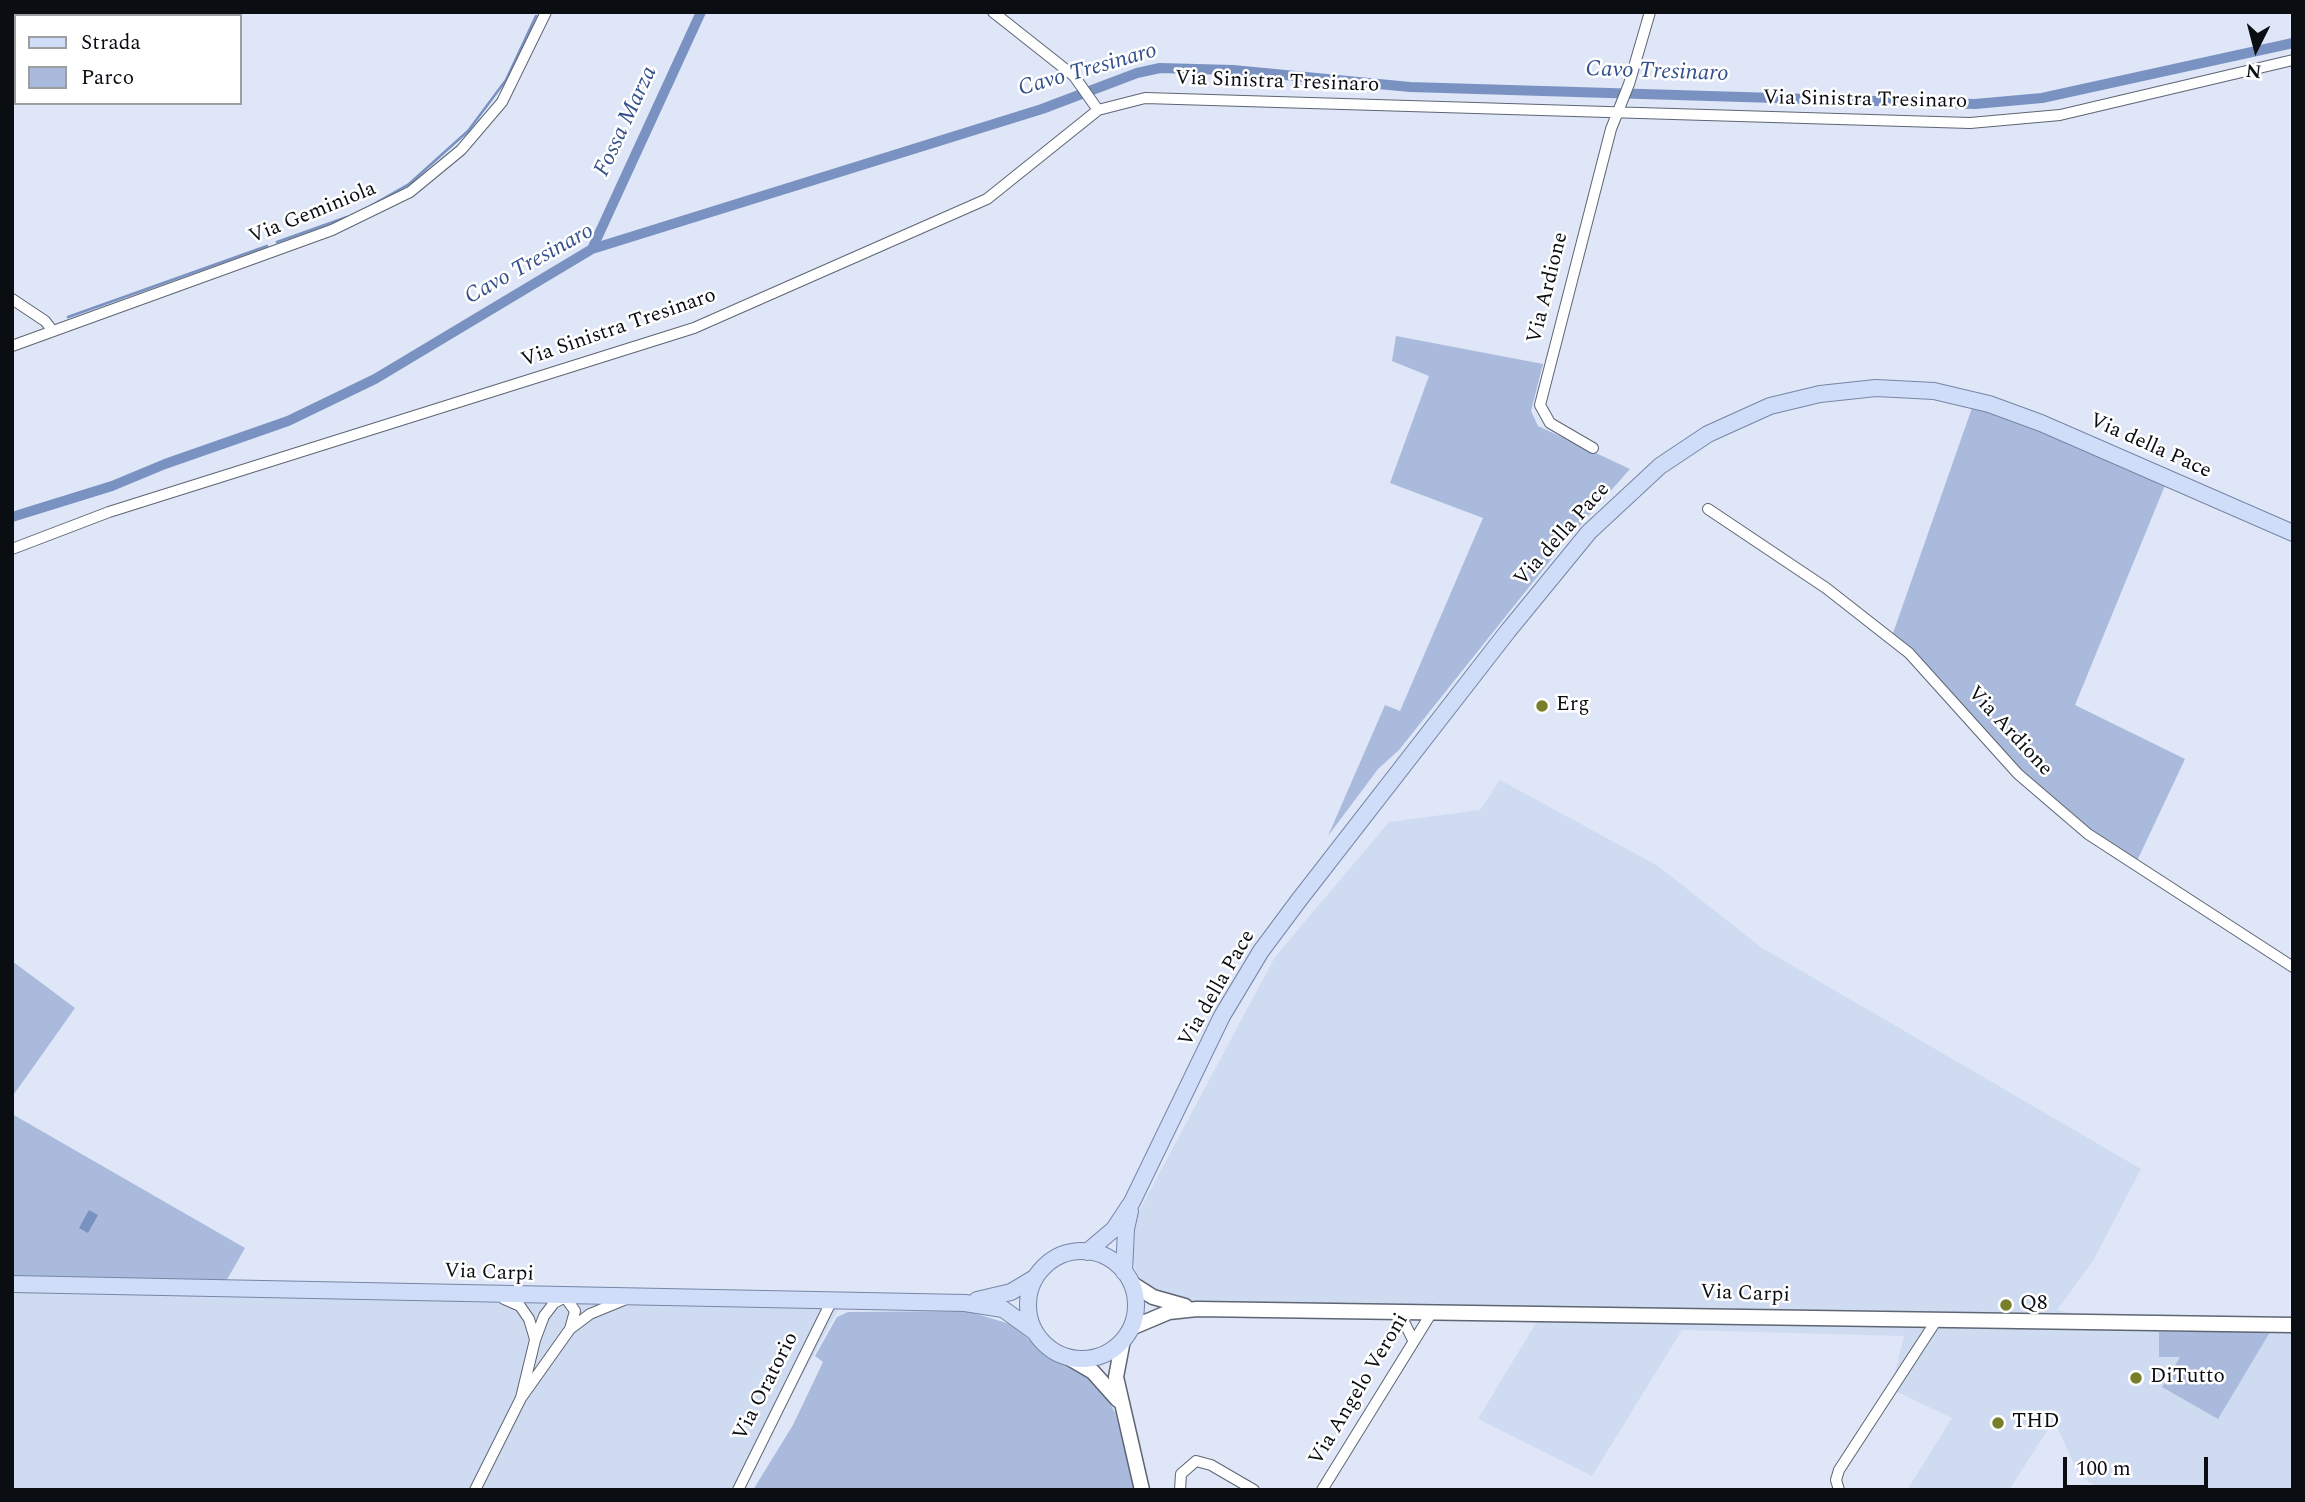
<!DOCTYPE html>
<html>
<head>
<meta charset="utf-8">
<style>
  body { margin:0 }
  #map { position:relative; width:2305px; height:1502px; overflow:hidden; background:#dee6f7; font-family:Spectral,serif }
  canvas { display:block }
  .frame { position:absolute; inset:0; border:14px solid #0a0d12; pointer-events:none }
  .legend { position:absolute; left:14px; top:14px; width:228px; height:91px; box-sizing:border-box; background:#fff; border:2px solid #9d9ea0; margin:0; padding:9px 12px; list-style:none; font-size:21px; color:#0a0d12 }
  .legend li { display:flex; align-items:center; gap:14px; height:35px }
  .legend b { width:35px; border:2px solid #9d9ea0 }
  .north { position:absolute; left:2221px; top:14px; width:70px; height:70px; -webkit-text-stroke:5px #fff; paint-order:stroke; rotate:186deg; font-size:19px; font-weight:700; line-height:28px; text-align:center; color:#0a0d12 }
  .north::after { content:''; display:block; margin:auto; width:24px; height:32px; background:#0a0d12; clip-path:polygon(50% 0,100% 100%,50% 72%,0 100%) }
  .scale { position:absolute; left:2063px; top:1457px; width:145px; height:32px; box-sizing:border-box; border:4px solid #0a0d12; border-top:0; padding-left:9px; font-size:21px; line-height:24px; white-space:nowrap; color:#0a0d12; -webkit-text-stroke:5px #fff; paint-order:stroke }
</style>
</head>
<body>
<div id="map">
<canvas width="2305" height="1502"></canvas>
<div class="frame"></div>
<ul class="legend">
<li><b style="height:9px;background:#d0ddf9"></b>Strada</li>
<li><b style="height:19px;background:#a9badc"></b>Parco</li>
</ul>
<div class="north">N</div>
<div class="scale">100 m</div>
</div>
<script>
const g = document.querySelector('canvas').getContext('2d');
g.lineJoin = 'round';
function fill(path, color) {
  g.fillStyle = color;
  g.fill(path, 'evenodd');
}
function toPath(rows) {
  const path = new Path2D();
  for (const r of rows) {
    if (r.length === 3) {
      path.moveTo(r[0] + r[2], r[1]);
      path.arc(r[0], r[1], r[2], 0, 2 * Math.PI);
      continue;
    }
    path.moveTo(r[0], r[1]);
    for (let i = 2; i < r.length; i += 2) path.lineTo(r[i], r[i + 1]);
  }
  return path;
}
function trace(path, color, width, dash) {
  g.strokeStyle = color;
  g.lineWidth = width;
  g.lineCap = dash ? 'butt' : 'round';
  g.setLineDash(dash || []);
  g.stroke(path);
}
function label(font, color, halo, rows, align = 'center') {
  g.font = font + ' Spectral,serif';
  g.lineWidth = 5;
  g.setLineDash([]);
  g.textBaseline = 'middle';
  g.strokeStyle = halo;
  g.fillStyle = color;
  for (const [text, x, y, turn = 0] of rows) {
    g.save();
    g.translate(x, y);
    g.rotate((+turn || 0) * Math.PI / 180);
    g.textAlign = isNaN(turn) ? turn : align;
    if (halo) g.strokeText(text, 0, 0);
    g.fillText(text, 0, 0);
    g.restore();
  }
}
fill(toPath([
  [1500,780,1658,866,1762,948,2141,1169,2093,1261,2057,1310,2116,1322,2293,1326,2293,1490,2170,1490,2163,1486,2161,1490,2101,1490,2079,1475,2054,1420,2009,1490,1907,1490,1952,1418,1891,1389,1904,1336,1682,1330,1592,1476,1478,1419,1542,1313,1189,1301,1159,1295,1139,1281,1130,1251,1137,1215,1275,957,1389,822,1480,810],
  [12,1280,555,1286,847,1293,740,1490,12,1490]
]), '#cfdbf1');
fill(toPath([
  [1396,336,1543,364,1531,411,1538,426,1630,469,1561,547,1399,750,1378,769,1328,836,1385,705,1400,711,1483,518,1390,483,1429,376,1392,361],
  [1973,405,2168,478,2075,705,2185,759,2136,863,2068,820,1891,639],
  [12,961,75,1008,12,1097],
  [12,1114,245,1248,225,1283,12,1280],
  [967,1311,1013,1325,1048,1357,1087,1375,1103,1390,1115,1413,1135,1490,753,1490,793,1425,823,1362,815,1356,837,1317,848,1312],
  [2159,1332,2270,1332,2218,1419,2162,1387,2180,1357,2159,1357]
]), '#a9badc');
fill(toPath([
  [89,1210,98,1215,88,1233,79,1228]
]), '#7a92c1');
trace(toPath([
  [367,208,409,184,468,131,506,80,536,16],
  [277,242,347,217],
  [68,317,267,246]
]), '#7a92c1', 2.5);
trace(toPath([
  [592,249,701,12],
  [12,517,112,486,165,464,288,421,375,379,592,249,1042,109,1137,73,1160,68,1233,70,1410,87,1975,104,2042,98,2293,43]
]), '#7a92c1', 10);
const street = toPath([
  [993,12,1074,76,1098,110],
  [12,299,45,321,53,331],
  [12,346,332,230,410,192,461,150,502,102,546,12],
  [1593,448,1550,423,1540,405,1611,129,1629,84,1650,12],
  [1708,509,1826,588,1909,653,2018,774,2088,834,2293,967],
  [12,549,109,512,694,328,987,199,1098,110,1145,98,1970,123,2060,115,2293,60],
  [504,1299,520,1306,529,1319,535,1339],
  [1392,1313,1403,1320,1413,1340],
  [570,1329,590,1314,624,1300],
  [475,1490,521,1398,570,1329,575,1311,565,1297,554,1303,544,1316,535,1340,521,1398],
  [738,1490,831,1302],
  [1180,1490,1181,1474,1196,1461,1211,1465,1254,1490],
  [1322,1490,1432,1312],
  [1839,1490,1836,1480,1839,1470,1936,1321]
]);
const secondary = toPath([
  [1131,1283,1153,1297,1185,1306],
  [1131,1328,1169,1312,1197,1309,2293,1325],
  [1123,1340,1116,1377,1142,1490],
  [1069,1358,1093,1372,1118,1400]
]);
const primary = toPath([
  [1082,1305,54],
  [1087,1252,1114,1229,1132,1202,1222,1016,1261,951,1299,900,1508,631,1589,532,1660,466,1708,434,1770,406,1820,394,1876,388,1934,391,1989,404,2041,423,2293,533],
  [1124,1272,1126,1229,1130,1211],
  [12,1284,965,1303,1003,1309,1035,1332],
  [977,1300,1011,1292,1036,1277]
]);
trace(street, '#5e6573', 12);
trace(secondary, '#5e6573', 17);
trace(primary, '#7686a6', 18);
trace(street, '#fff', 10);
trace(secondary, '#fff', 14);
trace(primary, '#d0ddf9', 16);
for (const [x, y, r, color] of [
  [1542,706,7,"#787f2a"],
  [2006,1305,7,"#787f2a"],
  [2136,1378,7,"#787f2a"],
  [1998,1423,7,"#787f2a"]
]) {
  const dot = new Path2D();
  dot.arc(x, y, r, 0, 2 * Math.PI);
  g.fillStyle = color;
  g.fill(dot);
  trace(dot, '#fff', 2.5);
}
label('21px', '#0a0d12', '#fff', [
  ["Via Sinistra Tresinaro",1277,83,2],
  ["Via Sinistra Tresinaro",1865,101,1],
  ["Via Geminiola",313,214,-22],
  ["Via Ardione",1549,288,-76],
  ["Via Sinistra Tresinaro",619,329,-19],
  ["Via della Pace",2150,447,24],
  ["Via della Pace",1563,535,-48],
  ["Via Ardione",2009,732,47],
  ["Via della Pace",1218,989,-60],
  ["Via Carpi",489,1274,2],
  ["Via Carpi",1745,1295,2],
  ["Via Oratorio",767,1387,-63],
  ["Via Angelo Veroni",1360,1390,-59]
]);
label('21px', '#0a0d12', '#fff', [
  ["Erg",1556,706],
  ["Q8",2020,1305],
  ["DiTutto",2150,1378],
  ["THD",2012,1423]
], 'left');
label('italic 23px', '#34518d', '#fff', [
  ["Cavo Tresinaro",1088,71,-16],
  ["Cavo Tresinaro",1657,73,2],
  ["Fossa Marza",627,122,-65],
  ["Cavo Tresinaro",530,265,-29]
]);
</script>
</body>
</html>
